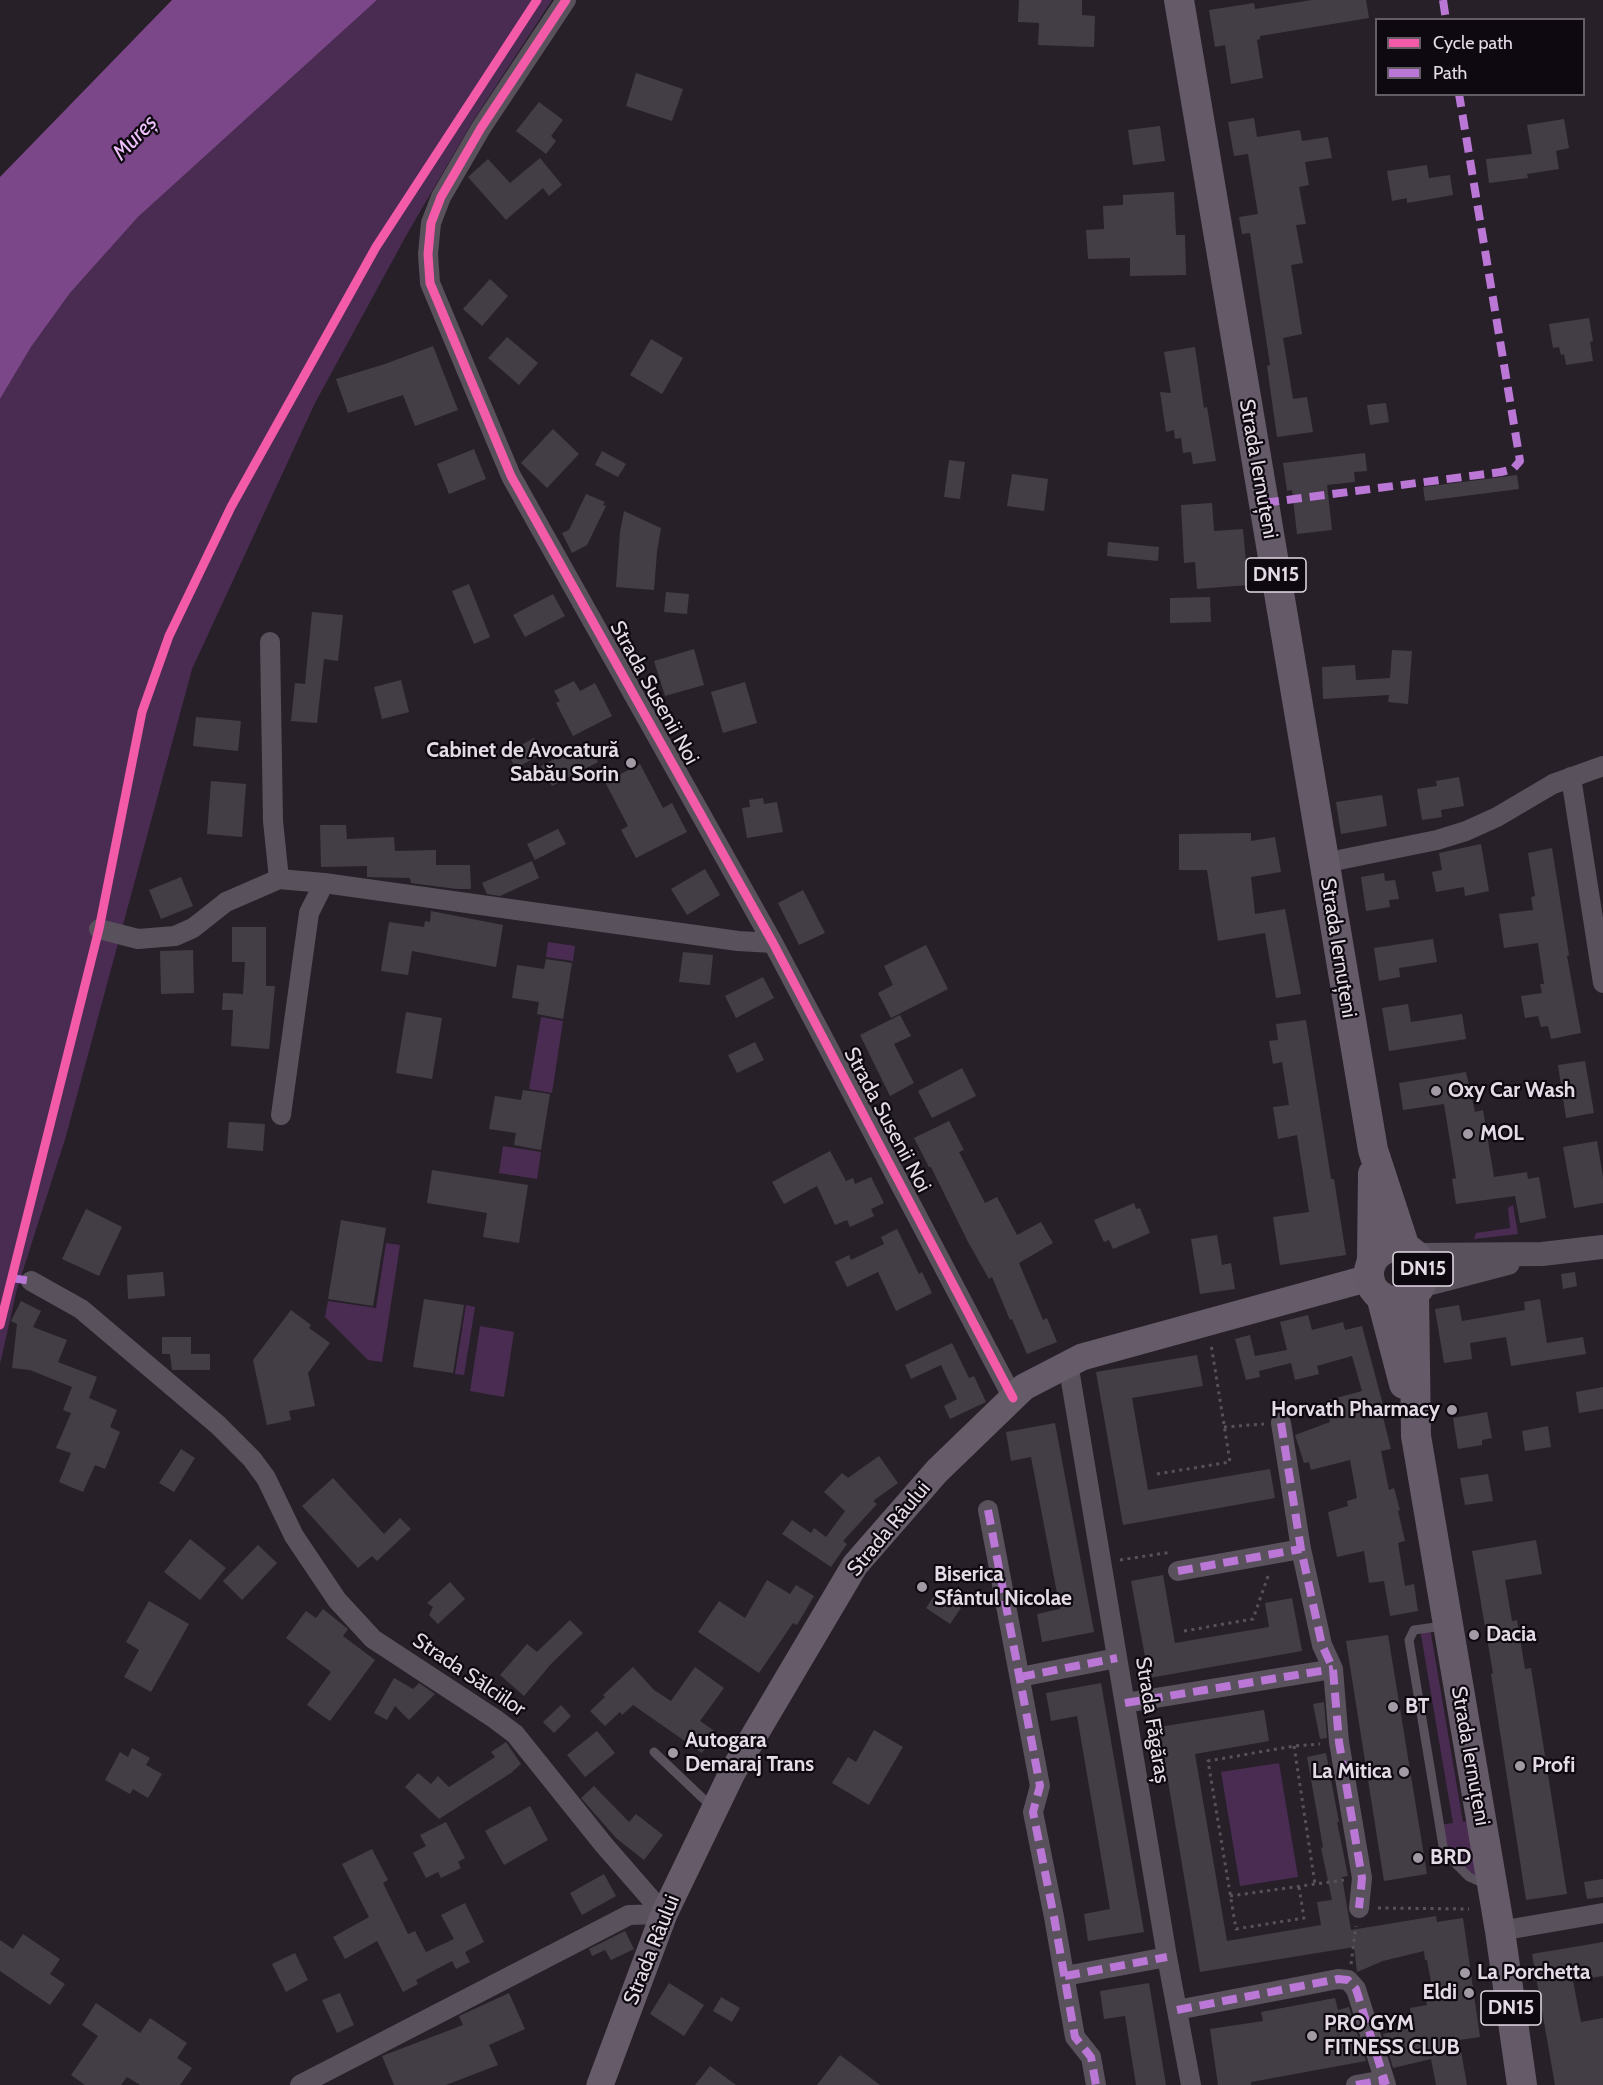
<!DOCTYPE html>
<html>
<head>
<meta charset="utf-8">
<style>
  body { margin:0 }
  #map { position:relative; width:1603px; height:2085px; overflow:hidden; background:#272029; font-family:Cabin,sans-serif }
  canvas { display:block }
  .legend { position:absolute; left:1375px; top:18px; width:210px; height:78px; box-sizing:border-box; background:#0e0910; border:2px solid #645d66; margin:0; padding:8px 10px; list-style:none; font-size:18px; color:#e4dbe6 }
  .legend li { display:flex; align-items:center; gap:12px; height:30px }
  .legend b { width:30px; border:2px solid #645d66 }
</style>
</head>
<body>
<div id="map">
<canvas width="1603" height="2085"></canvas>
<ul class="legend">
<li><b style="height:8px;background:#f35aa7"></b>Cycle path</li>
<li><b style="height:8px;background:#ba77d6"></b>Path</li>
</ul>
</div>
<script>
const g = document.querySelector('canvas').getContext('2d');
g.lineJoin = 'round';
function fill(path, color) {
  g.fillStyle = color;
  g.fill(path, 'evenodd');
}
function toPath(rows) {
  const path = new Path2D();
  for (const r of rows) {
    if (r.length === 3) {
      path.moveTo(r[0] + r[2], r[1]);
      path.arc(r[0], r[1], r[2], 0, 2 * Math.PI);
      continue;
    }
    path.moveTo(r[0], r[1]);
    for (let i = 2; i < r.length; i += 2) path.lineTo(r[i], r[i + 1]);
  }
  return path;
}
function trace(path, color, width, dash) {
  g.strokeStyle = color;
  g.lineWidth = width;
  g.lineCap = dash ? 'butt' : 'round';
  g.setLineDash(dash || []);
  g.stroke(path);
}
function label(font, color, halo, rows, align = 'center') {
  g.font = font + ' Cabin,sans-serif';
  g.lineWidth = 4.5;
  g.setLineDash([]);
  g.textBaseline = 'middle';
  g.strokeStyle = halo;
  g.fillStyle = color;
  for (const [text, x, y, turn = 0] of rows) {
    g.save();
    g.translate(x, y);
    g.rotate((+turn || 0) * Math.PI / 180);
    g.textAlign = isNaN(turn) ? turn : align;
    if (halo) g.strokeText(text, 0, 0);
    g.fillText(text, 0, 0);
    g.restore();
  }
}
fill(toPath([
  [377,0,552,0,473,121,407,234,315,403,192,669,66,1136,17,1289,0,1364,0,399,31,347,70,293,138,217],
  [548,942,575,946,573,961,546,957],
  [541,1017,563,1021,552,1093,529,1089],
  [503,1146,541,1152,537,1179,499,1173],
  [1513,1205,1518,1234,1474,1239,1476,1233,1510,1228,1508,1208],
  [386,1243,400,1245,382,1362,368,1360,325,1317,328,1301,376,1308],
  [466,1305,475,1307,464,1375,455,1374],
  [480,1326,514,1332,504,1397,470,1391],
  [1430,1628,1463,1822,1481,1819,1493,1888,1469,1877,1444,1852,1440,1825,1453,1823,1420,1629],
  [1279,1763,1298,1877,1240,1886,1221,1772]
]), '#4a2c53');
fill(toPath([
  [172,0,377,0,138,217,70,293,31,347,0,399,0,177]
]), '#7b4789');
fill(toPath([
  [1019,0,1082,0,1082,15,1095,16,1094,47,1038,45,1039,23,1018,22],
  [1312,0,1366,0,1369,18,1260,36,1260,39,1257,40,1263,78,1231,84,1225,45,1215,47,1209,10,1254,3,1255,9],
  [636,73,683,89,672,121,626,106],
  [539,102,563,120,551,136,556,141,546,154,516,131],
  [1254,118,1257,137,1300,130,1302,141,1328,137,1332,158,1305,162,1309,185,1299,187,1306,224,1296,225,1303,263,1291,265,1302,334,1283,338,1293,399,1307,397,1313,432,1277,437,1267,366,1270,365,1250,233,1242,234,1239,217,1258,214,1248,154,1234,156,1228,122],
  [1564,119,1569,148,1556,151,1559,169,1527,174,1528,178,1489,183,1486,159,1532,154,1527,125],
  [1160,126,1165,161,1133,165,1128,130],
  [540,158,562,185,549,196,543,188,506,220,468,177,488,159,510,183],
  [1427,165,1429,178,1450,175,1453,195,1407,203,1407,198,1392,201,1387,171],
  [1174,192,1176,235,1185,235,1186,275,1130,276,1130,258,1088,259,1086,230,1104,229,1103,206,1123,205,1123,195],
  [490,279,508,296,482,326,463,309],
  [1589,318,1593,341,1590,342,1593,361,1566,365,1564,354,1561,355,1559,347,1553,348,1549,324],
  [507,337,538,363,519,385,488,358],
  [651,339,683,358,662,394,630,375],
  [433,346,458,410,415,426,403,395,348,413,336,379,385,364],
  [1195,347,1204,408,1207,407,1216,461,1193,464,1191,452,1183,453,1181,438,1175,439,1174,430,1166,432,1160,392,1171,393,1164,352],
  [1386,403,1389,422,1370,425,1367,405],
  [553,429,579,454,547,488,521,463],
  [474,449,486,479,449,494,437,464],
  [602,451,626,464,618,477,595,465],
  [1365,453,1367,471,1354,472,1355,482,1327,485,1332,530,1297,534,1292,490,1287,491,1283,463],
  [949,460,965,462,960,499,944,497],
  [1012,474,1048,479,1044,511,1007,506],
  [1517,475,1519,489,1425,501,1423,487],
  [586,494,605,502,603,505,606,506,587,545,572,553,562,533,569,530],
  [1212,503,1214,531,1243,529,1248,585,1197,589,1195,562,1184,563,1181,505],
  [624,511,661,528,657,552,654,590,616,587,620,532],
  [1108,542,1159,547,1158,561,1107,556],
  [469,584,490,637,474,644,452,591],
  [666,592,689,594,687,614,664,612],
  [553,594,565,616,525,637,513,615],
  [1210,597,1211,622,1170,623,1170,598],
  [312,612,343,615,338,661,324,659,317,723,291,721,295,683,305,684],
  [694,649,704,685,665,696,654,661],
  [1392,650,1412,651,1408,704,1388,702,1389,695,1323,699,1322,667,1355,665,1356,680,1390,678],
  [401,680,409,712,382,719,374,687],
  [574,681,580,691,595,683,612,716,573,736,556,703,560,701,554,691],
  [745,682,757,723,723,733,711,692],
  [196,717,241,721,238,751,193,746],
  [534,738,542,754,516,768,507,753],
  [588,742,598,762,552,786,541,766],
  [640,764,663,808,672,803,687,832,636,858,621,830,628,826,605,782],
  [1459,777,1464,806,1441,810,1442,817,1422,820,1417,789,1437,786,1436,781],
  [211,781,246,784,242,837,207,834],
  [1382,795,1387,826,1341,834,1336,802],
  [763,798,764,804,777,802,783,832,747,838,742,808,750,807,749,800],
  [320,825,346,825,347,839,394,837,395,851,436,850,436,865,470,865,471,889,457,889,411,883,410,878,367,877,367,866,321,867],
  [558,829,566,844,535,860,527,844],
  [1251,833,1251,841,1275,837,1281,872,1251,877,1255,914,1285,909,1301,994,1276,998,1265,933,1218,941,1207,870,1179,870,1179,834],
  [1481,844,1489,891,1465,896,1464,887,1436,892,1432,872,1442,870,1439,853],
  [1552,848,1569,955,1567,956,1581,1033,1551,1039,1548,1026,1541,1027,1538,1016,1525,1018,1521,996,1542,993,1540,984,1544,984,1538,943,1504,948,1499,914,1533,910,1531,897,1535,896,1528,853],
  [532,861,539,878,500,896,487,894,482,883],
  [705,869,720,895,687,915,671,889],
  [1384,873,1385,881,1395,880,1399,899,1389,900,1390,907,1366,911,1361,877],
  [181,877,193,906,161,919,149,890],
  [803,890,825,933,799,945,778,903],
  [431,911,503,925,496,967,412,951,408,975,381,971,389,922,424,927,425,921,430,922],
  [232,927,266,927,266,986,275,986,269,1049,231,1046,233,1010,222,1010,223,993,243,994,245,962,232,962],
  [1433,939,1437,962,1399,968,1400,977,1379,981,1374,948],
  [926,945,948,989,891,1018,878,993,893,985,884,966],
  [193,950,194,993,161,994,160,951],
  [683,952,713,955,710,985,679,982],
  [546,959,572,963,563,1019,537,1014,539,1002,512,998,517,965,544,969],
  [763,977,774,998,736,1018,725,996],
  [1408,1004,1411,1022,1462,1014,1466,1039,1389,1051,1382,1008],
  [406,1012,442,1018,432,1079,396,1073],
  [900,1015,911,1036,894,1044,914,1083,890,1096,860,1035],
  [1306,1020,1331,1179,1334,1179,1346,1255,1280,1265,1273,1217,1309,1212,1297,1135,1278,1139,1273,1107,1289,1105,1282,1062,1273,1064,1269,1041,1278,1040,1276,1024],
  [755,1042,764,1060,737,1073,728,1055],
  [1585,1061,1594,1113,1566,1118,1558,1065],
  [962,1068,976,1096,932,1118,918,1091],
  [1466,1072,1475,1112,1483,1110,1494,1177,1527,1172,1528,1179,1539,1177,1546,1218,1520,1223,1515,1196,1456,1204,1452,1179,1456,1178,1444,1104,1403,1110,1399,1083],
  [523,1090,550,1094,541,1150,514,1145,516,1133,489,1129,495,1096,521,1100],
  [949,1121,964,1150,959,1152,985,1203,997,1197,1017,1235,1041,1222,1053,1243,1019,1263,1043,1320,1047,1318,1057,1342,1027,1354,1012,1319,1010,1320,992,1277,989,1279,968,1242,931,1167,929,1167,914,1138],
  [229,1122,265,1124,263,1151,227,1148],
  [1597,1141,1603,1177,1603,1203,1574,1208,1563,1147],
  [830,1151,846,1181,853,1178,855,1184,871,1177,884,1203,871,1209,874,1216,850,1227,847,1220,835,1225,817,1186,784,1204,772,1182],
  [432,1170,528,1185,519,1243,483,1237,487,1213,427,1203],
  [1134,1203,1136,1209,1140,1208,1150,1233,1113,1249,1109,1240,1104,1242,1094,1220],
  [86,1209,122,1227,99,1276,62,1259],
  [341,1220,386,1228,373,1306,328,1299],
  [897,1229,919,1274,922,1272,932,1293,896,1311,878,1272,847,1287,835,1262,849,1255,851,1260,884,1244,881,1237],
  [1217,1235,1222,1265,1231,1263,1235,1289,1200,1294,1191,1239],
  [163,1272,165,1296,128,1299,127,1275],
  [1575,1272,1577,1286,1563,1289,1561,1274],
  [424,1299,464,1305,453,1373,413,1367],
  [1540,1299,1547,1343,1583,1337,1586,1354,1511,1366,1506,1337,1470,1343,1472,1359,1444,1363,1435,1309,1459,1305,1462,1321,1525,1310,1524,1302],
  [21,1301,41,1311,33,1327,67,1340,58,1362,97,1377,89,1398,117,1410,110,1427,120,1432,105,1469,95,1465,83,1492,59,1482,71,1453,56,1448,71,1413,63,1410,72,1387,30,1370,12,1368,17,1324,11,1321],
  [291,1310,311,1325,309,1328,330,1343,308,1373,315,1406,289,1411,291,1420,267,1425,253,1360],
  [1308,1315,1312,1330,1343,1322,1345,1330,1362,1326,1386,1416,1383,1417,1391,1449,1381,1451,1389,1490,1394,1488,1400,1510,1398,1511,1405,1541,1398,1543,1405,1586,1414,1584,1418,1611,1390,1616,1384,1581,1369,1583,1364,1551,1337,1557,1328,1512,1348,1506,1347,1501,1357,1498,1350,1460,1311,1470,1309,1462,1304,1463,1295,1435,1330,1422,1325,1401,1362,1391,1352,1356,1317,1366,1319,1374,1295,1380,1291,1363,1259,1371,1260,1377,1246,1380,1235,1339,1250,1335,1255,1356,1287,1350,1280,1322],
  [162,1337,191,1337,191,1354,210,1354,210,1370,172,1370,170,1354,162,1354],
  [952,1343,969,1378,974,1376,986,1402,950,1419,944,1406,957,1399,941,1365,911,1379,905,1365],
  [1197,1355,1203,1386,1132,1398,1148,1490,1270,1469,1275,1498,1123,1525,1096,1372],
  [1603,1387,1603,1409,1579,1413,1576,1392],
  [1487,1412,1492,1438,1482,1440,1482,1445,1458,1449,1453,1418],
  [1055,1423,1094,1632,1042,1642,1037,1614,1060,1609,1031,1457,1011,1461,1006,1432],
  [1548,1426,1551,1447,1525,1451,1522,1431],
  [181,1449,195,1458,174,1492,159,1483],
  [879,1456,898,1483,873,1501,877,1504,843,1541,847,1544,831,1567,782,1534,792,1520,811,1533,814,1528,826,1537,845,1511,824,1492,842,1473,848,1478],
  [1488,1474,1493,1501,1465,1505,1460,1478],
  [333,1478,384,1534,400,1518,411,1529,377,1561,372,1556,358,1568,302,1506],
  [190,1539,226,1568,200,1600,164,1572],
  [1536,1540,1542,1574,1505,1580,1512,1621,1517,1620,1525,1669,1531,1668,1567,1894,1526,1900,1491,1674,1493,1673,1472,1551],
  [258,1545,277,1563,242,1600,223,1581],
  [1163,1575,1175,1643,1269,1627,1265,1603,1292,1598,1302,1651,1149,1678,1131,1581],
  [767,1580,790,1594,796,1585,814,1596,797,1625,793,1623,759,1673,698,1632,719,1601,745,1618],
  [450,1582,465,1599,438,1624,429,1615,433,1607,427,1603],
  [937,1591,961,1608,950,1624,926,1608],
  [149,1601,189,1624,151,1692,124,1677,139,1650,126,1642],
  [323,1609,348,1629,343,1636,375,1660,330,1721,307,1705,331,1672,286,1638,306,1611,316,1618],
  [570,1620,583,1633,551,1664,524,1696,500,1675,527,1644,537,1652],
  [1388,1635,1427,1874,1384,1881,1346,1641],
  [633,1667,654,1690,671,1701,695,1667,724,1688,700,1721,716,1732,702,1753,633,1705,622,1715,620,1712,605,1726,590,1711,605,1697,603,1695],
  [394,1678,413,1689,419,1683,435,1694,409,1720,395,1706,387,1720,374,1713],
  [1101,1683,1144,1932,1088,1941,1084,1914,1110,1909,1077,1716,1051,1721,1046,1693],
  [1324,1702,1327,1738,1320,1739,1313,1704],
  [561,1705,571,1716,554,1733,543,1722],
  [1264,1710,1269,1741,1195,1754,1227,1941,1321,1925,1317,1902,1332,1900,1321,1848,1323,1847,1307,1757,1326,1753,1339,1822,1337,1822,1348,1876,1342,1877,1351,1930,1436,1916,1437,1922,1463,1918,1480,2037,1459,2040,1467,2085,1436,2085,1431,2059,1393,2068,1383,2034,1413,2027,1410,2008,1427,2005,1425,1995,1433,1993,1427,1960,1425,1960,1424,1951,1383,1961,1357,1972,1354,1947,1200,1972,1159,1727],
  [874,1730,903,1747,869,1805,832,1783,848,1757,856,1762],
  [597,1731,615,1753,585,1777,567,1755],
  [506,1742,521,1764,511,1773,439,1819,405,1787,418,1773,431,1784,438,1776,449,1787,495,1757,491,1752],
  [132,1748,150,1758,146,1765,162,1774,148,1798,133,1789,130,1794,105,1780,120,1752,128,1757],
  [594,1786,629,1822,636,1814,663,1835,644,1860,616,1838,581,1798],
  [530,1806,548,1840,504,1865,485,1831],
  [446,1822,465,1858,458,1862,461,1868,441,1878,438,1872,426,1878,413,1853,426,1846,420,1835],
  [372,1849,388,1880,383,1883,408,1934,415,1931,426,1952,454,1939,441,1915,465,1903,484,1942,465,1952,470,1962,456,1969,452,1961,416,1980,418,1984,403,1992,377,1941,345,1959,333,1937,369,1917,342,1864],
  [604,1874,616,1896,582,1915,570,1893],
  [1603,1879,1603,1897,1587,1899,1584,1882],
  [625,1931,634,1949,611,1960,605,1950,592,1956,589,1949],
  [23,1934,60,1959,50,1974,65,1984,50,2005,0,1971,0,1940,13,1949],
  [1603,1942,1603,1976,1573,1981,1581,2022,1603,2018,1603,2085,1555,2085,1532,1954],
  [295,1953,308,1980,286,1992,272,1964],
  [669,1983,704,2005,684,2036,650,2014],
  [1149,1983,1166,2085,1136,2085,1125,2016,1104,2019,1100,1991],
  [340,1993,354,2025,337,2033,322,2000],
  [509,1993,525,2029,489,2045,498,2065,446,2085,394,2085,382,2056,463,2025,459,2016],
  [721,1997,740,2008,732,2022,713,2011],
  [1335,1998,1338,2010,1349,2007,1366,2061,1251,2082,1251,2085,1218,2085,1210,2029,1263,2021,1261,2012],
  [96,2003,140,2033,150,2018,187,2043,177,2058,192,2068,180,2085,140,2085,127,2077,121,2085,85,2085,71,2075,98,2036,82,2025],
  [840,2055,880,2085,817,2085],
  [710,2066,736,2085,695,2085]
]), '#433e45');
trace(toPath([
  [1224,1427,1264,1424],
  [1157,1474,1230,1462,1211,1344],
  [1120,1560,1172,1552],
  [1184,1631,1253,1619,1268,1576,1270,1575],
  [1294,1746,1315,1884],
  [1299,1887,1304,1918,1236,1929,1208,1761,1294,1746,1320,1744],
  [1230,1896,1344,1880],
  [1378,1908,1469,1909],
  [1351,1964,1356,1926]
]), '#58515a', 3, [3, 4.5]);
trace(toPath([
  [1443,1626,1414,1630,1409,1640,1444,1852,1469,1877,1487,1885],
  [654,1752,713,1808]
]), '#59515c', 9);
trace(toPath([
  [566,0,481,128,441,197,431,223,428,254,430,283,511,476,773,943,1013,1398],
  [270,642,273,821,279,879],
  [1571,777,1603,983],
  [1324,863,1437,840,1466,831,1497,817,1553,784,1603,766],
  [99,929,138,939,175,936,193,928,226,902,279,879,324,883,738,941,773,943],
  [281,1115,309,913,324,883],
  [31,1281,81,1309,218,1425,252,1459,266,1478,294,1536,337,1600,373,1639,495,1719,515,1734,604,1845,664,1914],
  [1068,1363,1167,1957,1191,2085],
  [1281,1423,1301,1549,1322,1645,1333,1669,1339,1742,1362,1878,1359,1908],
  [988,1510,1040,1786,1033,1812,1054,1917,1075,2037,1091,2057,1096,2085],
  [1178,1571,1301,1549],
  [1020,1677,1117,1658],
  [1125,1703,1333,1669],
  [1500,1931,1603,1913],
  [1065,1976,1167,1957],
  [1177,2010,1338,1979,1348,1980,1356,1989,1386,2085],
  [300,2085,629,1915,664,1914],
  [1356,2085,1384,2080]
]), '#59515c', 20);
trace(toPath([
  [1416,1255,1542,1254,1603,1247],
  [1420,1286,1508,1263]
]), '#59515c', 24);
trace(toPath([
  [600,2085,664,1914,732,1773,855,1565,937,1471,1024,1387,1082,1357,1369,1278]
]), '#665c69', 27);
trace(toPath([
  [1179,0,1373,1150,1405,1248],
  [1396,1274,27],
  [1372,1260,1373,1174],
  [1414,1294,1416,1436,1500,1931,1522,2085],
  [1381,1296,1404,1384]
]), '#645a68', 30);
trace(toPath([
  [1443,0,1446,20],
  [1264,503,1501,472,1513,469,1520,461,1459,94],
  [12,1278,31,1281],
  [1281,1423,1301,1549,1322,1645,1333,1669,1339,1742,1362,1878,1359,1908],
  [988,1510,1040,1786,1033,1812,1054,1917,1075,2037,1091,2057,1096,2085],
  [1178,1571,1301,1549],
  [1020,1677,1117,1658],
  [1125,1703,1333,1669],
  [1065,1976,1167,1957],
  [1177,2010,1338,1979,1348,1980,1356,1989,1386,2085],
  [1356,2085,1384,2080]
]), '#ba77d6', 8, [15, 8]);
trace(toPath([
  [566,0,481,128,441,197,431,223,428,254,430,283,511,476,773,943,1013,1398],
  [0,1325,99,929,142,712,169,636,231,507,376,247,537,0]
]), '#f35aa7', 9);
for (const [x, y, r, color] of [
  [631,763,6,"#a29aa4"],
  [1436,1091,6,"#a29aa4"],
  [1468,1134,6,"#a29aa4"],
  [1452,1410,6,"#a29aa4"],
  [922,1587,6,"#a29aa4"],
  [1474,1635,6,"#a29aa4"],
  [1393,1707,6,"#a29aa4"],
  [673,1753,6,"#a29aa4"],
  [1520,1766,6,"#a29aa4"],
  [1404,1772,6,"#a29aa4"],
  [1418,1858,6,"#a29aa4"],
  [1465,1973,6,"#a29aa4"],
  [1469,1993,6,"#a29aa4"],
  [1312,2036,6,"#a29aa4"]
]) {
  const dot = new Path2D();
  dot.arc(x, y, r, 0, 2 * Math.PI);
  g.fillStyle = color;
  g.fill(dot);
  trace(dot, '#0e0910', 2);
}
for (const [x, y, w] of [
  [1276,575,60],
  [1423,1269,60],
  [1511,2008,60]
]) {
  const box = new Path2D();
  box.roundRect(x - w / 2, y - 17, w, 34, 4.5);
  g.fillStyle = '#0e0910';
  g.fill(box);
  trace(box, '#e4dbe6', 1.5);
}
label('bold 20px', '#e4dbe6', null, [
  ["DN15",1276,575],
  ["DN15",1423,1269],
  ["DN15",1511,2008]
]);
label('21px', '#e4dbe6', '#0e0910', [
  ["Strada Iernuțeni",1258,469,80],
  ["Strada Susenii Noi",654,693,61],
  ["Strada Iernuțeni",1338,948,81],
  ["Strada Susenii Noi",887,1120,62],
  ["Strada Râului",889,1529,-50],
  ["Strada Sălciilor",469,1675,34],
  ["Strada Făgăraș",1152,1720,81],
  ["Strada Iernuțeni",1470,1756,80],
  ["Strada Râului",652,1950,-68]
]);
label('bold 21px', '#e4dbe6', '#0e0910', [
  ["Cabinet de Avocatură",619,751,"right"],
  ["Sabău Sorin",619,775,"right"],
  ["Oxy Car Wash",1448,1091],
  ["MOL",1480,1134],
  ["Horvath Pharmacy",1440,1410,"right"],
  ["Biserica",934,1575],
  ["Sfântul Nicolae",934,1599],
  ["Dacia",1486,1635],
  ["BT",1405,1707],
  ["Autogara",685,1741],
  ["Demaraj Trans",685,1765],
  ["Profi",1532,1766],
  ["La Mitica",1392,1772,"right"],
  ["BRD",1430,1858],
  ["La Porchetta",1477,1973],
  ["Eldi",1457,1993,"right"],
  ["PRO GYM",1324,2024],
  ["FITNESS CLUB",1324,2048]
], 'left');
label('italic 22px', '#f0c2fd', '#0e0910', [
  ["Mureș",135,138,-46]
]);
</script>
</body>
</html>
